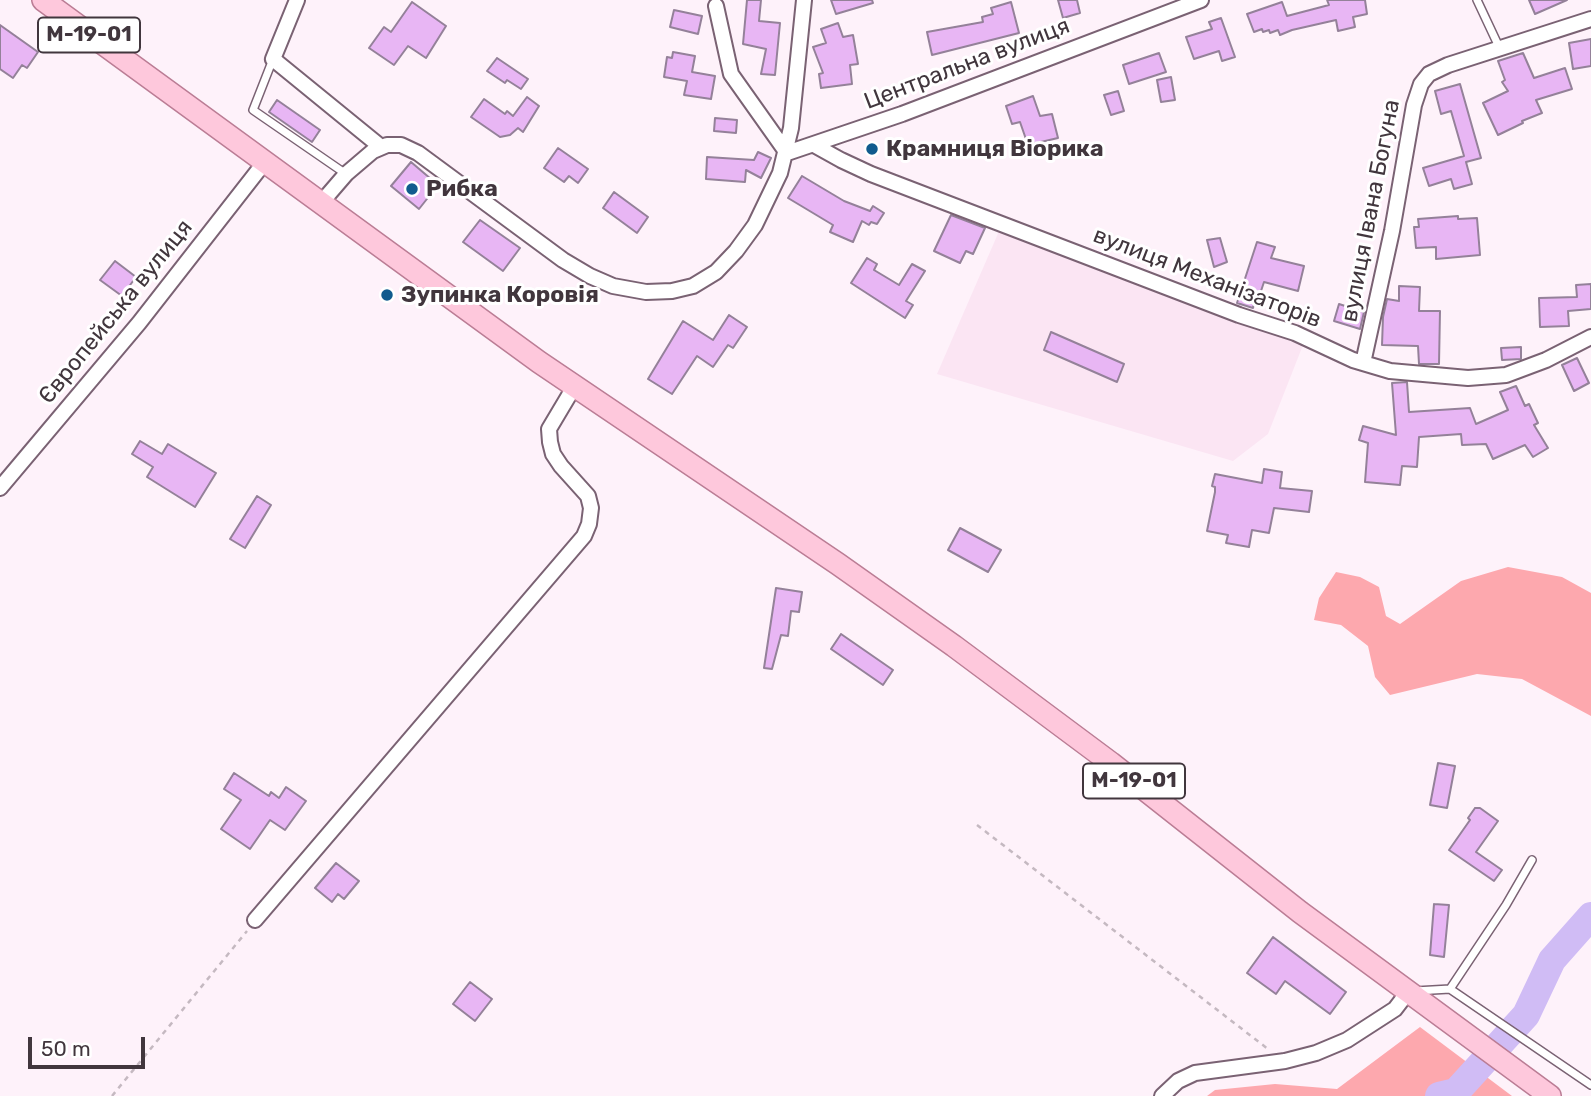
<!DOCTYPE html>
<html>
<head>
<meta charset="utf-8">
<style>
  body { margin:0 }
  #map { position:relative; width:1591px; height:1096px; overflow:hidden; background:#fef2fa; font-family:Rubik,sans-serif }
  canvas { display:block }
  .scale { position:absolute; left:28px; top:1037px; width:117px; height:32px; box-sizing:border-box; border:4px solid #41363d; border-top:0; padding-left:9px; font-size:21px; line-height:24px; white-space:nowrap; color:#41363d; -webkit-text-stroke:5px #fff; paint-order:stroke }
</style>
</head>
<body>
<div id="map">
<canvas width="1591" height="1096"></canvas>
<div class="scale">50 m</div>
</div>
<script>
const g = document.querySelector('canvas').getContext('2d');
g.lineJoin = 'round';
function fill(path, color) {
  g.fillStyle = color;
  g.fill(path, 'evenodd');
}
function toPath(rows) {
  const path = new Path2D();
  for (const r of rows) {
    path.moveTo(r[0], r[1]);
    for (let i = 2; i < r.length; i += 2) path.lineTo(r[i], r[i + 1]);
  }
  return path;
}
function trace(path, color, width, dash) {
  g.strokeStyle = color;
  g.lineWidth = width;
  g.lineCap = dash ? 'butt' : 'round';
  g.setLineDash(dash || []);
  g.stroke(path);
}
function label(font, color, halo, rows, align = 'center') {
  g.font = font + ' Rubik,sans-serif';
  g.lineWidth = 6;
  g.setLineDash([]);
  g.textBaseline = 'middle';
  g.strokeStyle = halo;
  g.fillStyle = color;
  for (const [text, x, y, turn = 0] of rows) {
    g.save();
    g.translate(x, y);
    g.rotate((+turn || 0) * Math.PI / 180);
    g.textAlign = isNaN(turn) ? turn : align;
    if (halo) g.strokeText(text, 0, 0);
    g.fillText(text, 0, 0);
    g.restore();
  }
}
fill(toPath([
  [1000,229,1303,345,1268,434,1233,461,937,374]
]), '#fbe5f3');
fill(toPath([
  [1508,567,1562,577,1591,593,1591,716,1522,679,1477,674,1390,695,1375,677,1368,646,1341,625,1314,620,1319,598,1336,572,1360,577,1379,587,1386,616,1400,624,1461,581],
  [1420,1027,1512,1096,1207,1096,1215,1090,1275,1084,1337,1089]
]), '#fda8ae');
trace(toPath([
  [1439,1096,1456,1092,1526,1015,1552,960,1591,916]
]), '#d0bcf5', 28);
const building = toPath([
  [747,0,761,0,759,21,780,23,775,75,761,74,766,49,743,44,747,0],
  [831,0,872,0,873,3,836,14,831,0],
  [1058,0,1077,0,1080,13,1063,18,1058,0],
  [1327,0,1365,0,1367,14,1353,17,1355,27,1338,31,1336,20,1292,30,1280,35,1278,30,1270,33,1269,30,1263,32,1262,29,1254,32,1247,14,1282,2,1287,16,1329,5,1327,0],
  [1529,0,1567,0,1535,14,1529,0],
  [412,2,446,26,426,58,408,46,394,65,369,48,384,27,391,32,412,2],
  [1011,2,1019,33,932,55,927,32,983,22,982,17,993,14,991,8,1011,2],
  [674,10,702,16,698,34,670,27,674,10],
  [1221,18,1235,57,1222,61,1219,51,1194,59,1186,37,1212,29,1209,22,1221,18],
  [838,23,843,37,853,35,858,64,850,65,852,84,821,88,819,74,823,73,813,47,826,43,821,29,838,23],
  [0,25,38,52,27,68,22,65,13,78,0,69,0,25],
  [1591,39,1591,66,1573,69,1569,43,1591,39],
  [673,52,695,56,692,72,715,76,711,99,684,95,687,81,664,77,667,57,672,58,673,52],
  [1159,53,1166,72,1129,84,1123,65,1159,53],
  [1523,53,1534,78,1565,68,1572,89,1536,100,1542,113,1522,121,1523,123,1498,135,1483,103,1508,91,1502,82,1505,80,1498,61,1523,53],
  [497,58,528,79,521,89,507,80,505,83,487,71,497,58],
  [1171,77,1175,100,1161,102,1157,80,1171,77],
  [1460,84,1481,158,1466,162,1472,184,1454,189,1451,179,1429,186,1423,168,1464,156,1451,111,1441,114,1435,91,1460,84],
  [1118,91,1124,111,1111,115,1104,95,1118,91],
  [1033,96,1040,116,1052,114,1058,138,1028,145,1020,122,1012,124,1006,106,1033,96],
  [527,97,539,106,523,132,518,128,510,135,500,137,471,117,484,99,505,114,507,111,513,116,527,97],
  [277,100,320,130,312,142,269,112,277,100],
  [715,118,737,120,736,133,714,131,715,118],
  [558,148,588,169,578,183,569,176,564,182,544,168,558,148],
  [758,152,771,158,761,178,746,170,745,182,706,179,707,157,754,160,758,152],
  [411,162,438,185,419,209,391,186,411,162],
  [802,176,844,201,870,211,873,206,884,213,877,224,871,222,869,225,862,221,853,242,830,232,833,225,788,198,802,176],
  [614,192,648,217,637,233,603,208,614,192],
  [951,215,985,228,973,254,966,251,960,263,934,251,951,215],
  [1458,216,1458,219,1477,218,1480,255,1436,259,1436,247,1416,248,1414,227,1419,227,1418,219,1458,216],
  [480,220,520,248,503,271,463,242,480,220],
  [1220,238,1227,262,1214,267,1207,240,1220,238],
  [1257,242,1275,247,1271,258,1304,266,1298,291,1264,282,1260,294,1257,293,1253,308,1237,303,1257,242],
  [867,258,877,264,874,270,899,285,912,264,925,271,906,301,913,305,905,318,851,283,867,258],
  [115,261,136,277,122,296,100,280,115,261],
  [1591,284,1591,309,1568,311,1569,326,1540,327,1539,298,1577,297,1576,285,1591,284],
  [1399,286,1420,287,1419,311,1440,311,1439,364,1419,364,1418,346,1382,345,1383,317,1387,299,1399,301,1399,286],
  [1339,304,1364,312,1360,329,1334,321,1339,304],
  [729,315,747,327,733,348,728,345,713,367,697,356,672,394,648,379,683,321,713,340,729,315],
  [1051,332,1124,364,1117,382,1044,350,1051,332],
  [1521,347,1521,359,1502,360,1501,348,1521,347],
  [1577,358,1589,383,1574,391,1562,365,1577,358],
  [1407,382,1409,412,1470,408,1476,424,1508,410,1500,392,1516,386,1525,406,1529,404,1538,423,1534,425,1548,448,1533,457,1525,445,1493,459,1486,444,1462,445,1461,434,1419,437,1417,467,1402,466,1400,485,1365,482,1368,443,1359,440,1363,426,1396,435,1392,383,1407,382],
  [140,441,162,454,168,444,216,473,195,507,147,477,153,467,132,454,140,441],
  [1264,469,1282,472,1280,488,1312,491,1309,512,1274,508,1269,533,1252,530,1249,547,1226,543,1228,535,1207,531,1215,492,1215,487,1212,486,1215,474,1262,483,1264,469],
  [257,496,271,505,245,548,230,539,257,496],
  [960,528,1001,550,988,572,948,550,960,528],
  [776,588,802,592,799,612,791,611,788,636,781,635,772,669,764,668,776,588],
  [841,634,893,670,883,685,831,649,841,634],
  [1438,763,1455,766,1447,808,1430,805,1438,763],
  [234,773,269,796,271,792,279,798,286,787,306,801,285,830,270,820,250,849,221,829,241,800,224,789,234,773],
  [1475,808,1480,808,1498,821,1476,852,1502,870,1494,881,1449,850,1470,820,1468,818,1475,808],
  [336,863,359,881,344,899,338,894,332,902,315,888,336,863],
  [1434,904,1449,905,1444,957,1430,955,1434,904],
  [1273,937,1346,992,1330,1014,1285,981,1276,994,1247,973,1273,937],
  [470,982,492,999,475,1021,453,1004,470,982]
]);
fill(building, '#e8b6f4');
trace(building, '#948199', 2);
const service = toPath([
  [1477,0,1500,49],
  [273,59,253,110,346,174],
  [1450,989,1506,905,1532,860],
  [1415,991,1450,989,1591,1085]
]);
const minor = toPath([
  [297,0,273,59,381,147],
  [716,6,731,74,787,153],
  [814,145,841,160,871,174,1239,315,1295,333,1353,360,1390,371,1468,378,1506,375,1546,360,1591,337],
  [787,153,902,114,1201,0],
  [321,203,346,174,373,151,387,145,401,145,418,153,563,260,590,276,613,286,646,292,672,291,693,286,716,272,736,251,755,225,780,173,791,128,804,0],
  [1363,363,1392,231,1414,105,1421,84,1429,74,1448,65,1591,19],
  [0,488,139,323,264,163],
  [255,920,584,536,589,524,591,508,588,496,561,466,553,454,550,442,549,429,574,387],
  [1162,1096,1178,1081,1195,1073,1285,1061,1316,1053,1347,1040,1395,1009,1408,992]
]);
const primary = toPath([
  [43,0,539,362,838,564,954,646,1111,763,1300,912,1550,1096]
]);
trace(service, '#7a6273', 10);
trace(minor, '#7a6273', 18);
trace(primary, '#bb7d95', 24);
trace(toPath([
  [977,825,1268,1049],
  [112,1096,247,931]
]), '#c5b9c1', 2.5, [5, 5]);
trace(service, '#fff', 7);
trace(minor, '#fff', 14);
trace(primary, '#fec8dc', 21);
for (const [x, y, r, color] of [
  [872,149,7,"#105b8e"],
  [412,189,7,"#105b8e"],
  [387,295,7,"#105b8e"]
]) {
  const dot = new Path2D();
  dot.arc(x, y, r, 0, 2 * Math.PI);
  g.fillStyle = color;
  g.fill(dot);
  trace(dot, '#fff', 2.5);
}
for (const [x, y, w] of [
  [89,35,102],
  [1134,781,102]
]) {
  const box = new Path2D();
  box.roundRect(x - w / 2, y - 17.5, w, 35, 5);
  g.fillStyle = '#fff';
  g.fill(box);
  trace(box, '#41363d', 2);
}
label('bold 21px', '#41363d', null, [
  ["М-19-01",89,35],
  ["М-19-01",1134,781]
]);
label('23px', '#41363d', '#fff', [
  ["Центральна вулиця",967,64,-21],
  ["вулиця Івана Богуна",1371,211,-79],
  ["вулиця Механізаторів",1207,278,21],
  ["Європейська вулиця",116,312,-51]
]);
label('bold 23px', '#41363d', '#fff', [
  ["Крамниця Віорика",886,149],
  ["Рибка",426,189],
  ["Зупинка Коровія",401,295]
], 'left');
</script>
</body>
</html>
